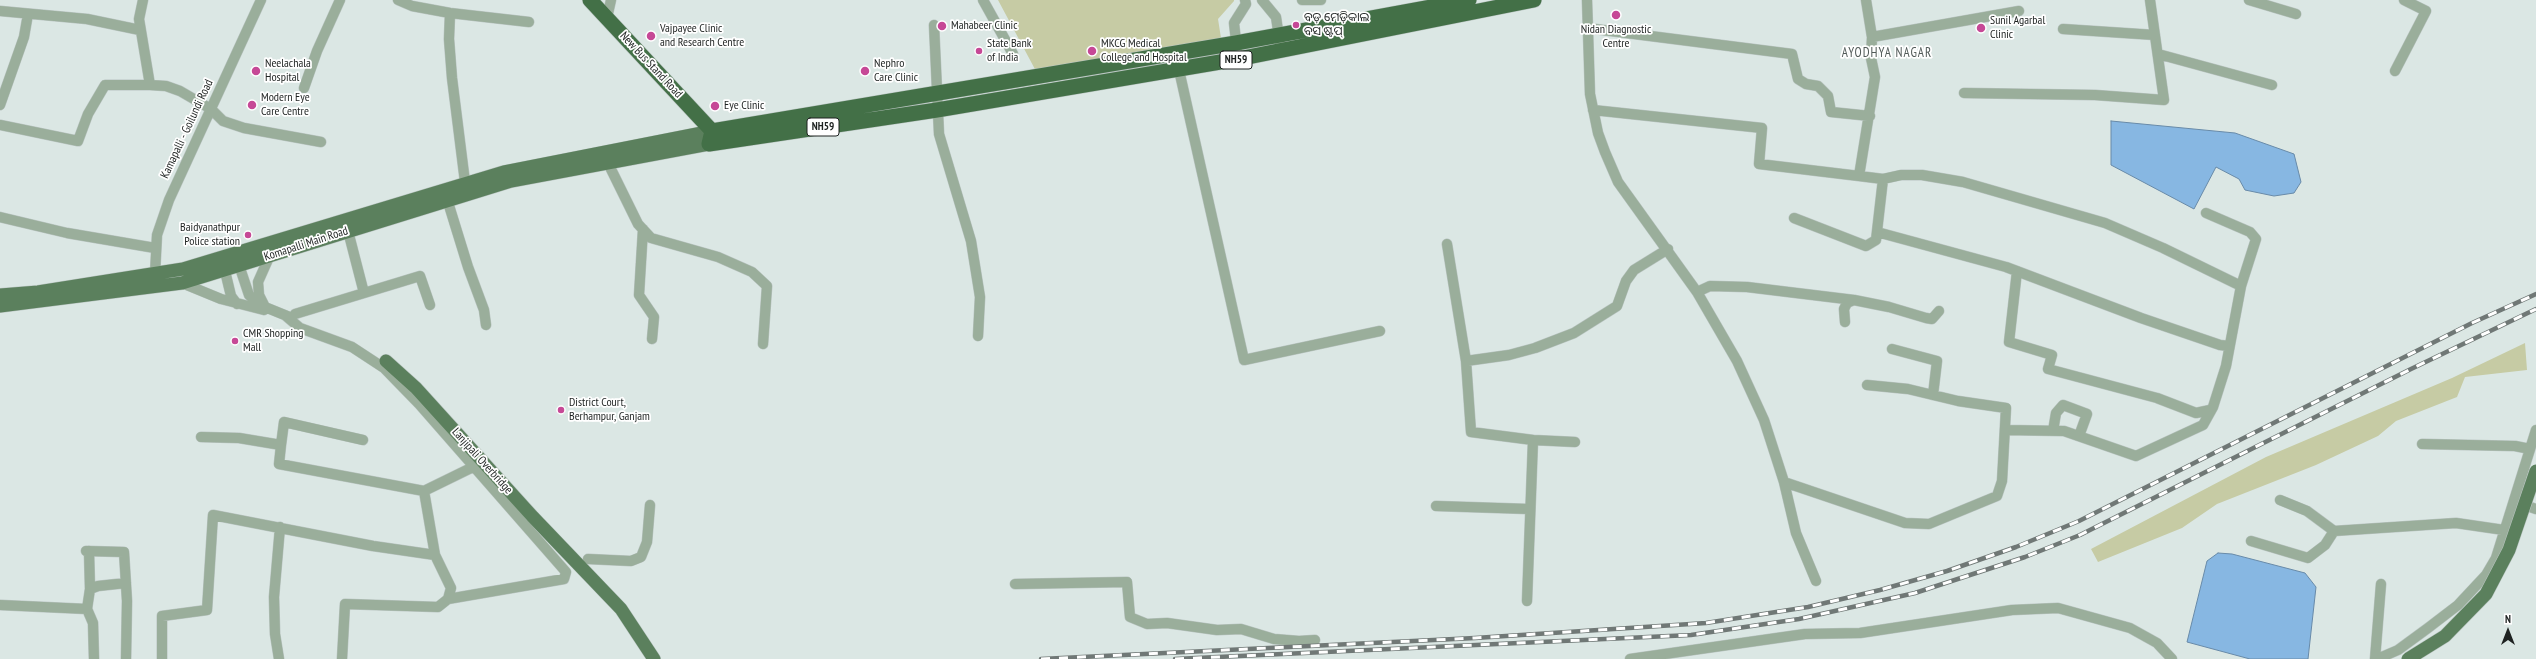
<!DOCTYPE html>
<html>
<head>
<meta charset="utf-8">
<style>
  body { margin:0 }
  #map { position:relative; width:2536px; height:659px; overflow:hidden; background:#dbe7e4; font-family:"PT Sans Narrow",sans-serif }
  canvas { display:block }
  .north { position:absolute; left:2488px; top:611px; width:40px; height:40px; -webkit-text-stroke:3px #fff; paint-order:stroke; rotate:0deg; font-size:11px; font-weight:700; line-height:16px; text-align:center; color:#1e2221 }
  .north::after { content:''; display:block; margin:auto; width:14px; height:18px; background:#1e2221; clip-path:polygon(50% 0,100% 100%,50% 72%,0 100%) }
</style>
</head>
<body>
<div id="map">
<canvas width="2536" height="659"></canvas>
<div class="north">N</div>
</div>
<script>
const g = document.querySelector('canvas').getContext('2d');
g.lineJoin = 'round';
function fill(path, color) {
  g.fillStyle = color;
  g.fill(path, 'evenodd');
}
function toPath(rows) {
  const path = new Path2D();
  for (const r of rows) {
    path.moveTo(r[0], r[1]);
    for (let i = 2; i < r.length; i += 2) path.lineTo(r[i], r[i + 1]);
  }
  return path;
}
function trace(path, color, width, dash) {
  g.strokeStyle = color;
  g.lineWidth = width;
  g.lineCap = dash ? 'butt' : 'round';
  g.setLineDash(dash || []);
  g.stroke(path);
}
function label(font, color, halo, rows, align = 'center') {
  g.font = font + ' "PT Sans Narrow","Noto Sans Oriya",sans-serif';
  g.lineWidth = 3.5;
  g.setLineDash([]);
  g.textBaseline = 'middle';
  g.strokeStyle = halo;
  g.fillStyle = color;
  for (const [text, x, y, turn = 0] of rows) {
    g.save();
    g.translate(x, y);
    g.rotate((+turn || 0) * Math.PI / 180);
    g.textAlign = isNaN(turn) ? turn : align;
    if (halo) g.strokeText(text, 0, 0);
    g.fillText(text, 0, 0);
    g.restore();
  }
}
fill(toPath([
  [998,0,1234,0,1234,1,1218,19,1221,38,1037,73],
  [2525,343,2527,370,2465,377,2457,397,2396,421,2378,436,2316,465,2217,504,2182,528,2098,562,2091,549,2266,457,2452,378]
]), '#c6cba4');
const water = toPath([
  [2111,121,2235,133,2294,154,2301,182,2294,193,2274,196,2245,190,2239,179,2216,167,2194,209,2111,165,2111,121],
  [2218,553,2232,554,2305,573,2316,587,2308,659,2250,659,2187,642,2207,561,2218,553]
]);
fill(water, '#87b7e2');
trace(water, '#688aa8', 1);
const minor = toPath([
  [143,0,139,19,150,85,166,86,180,91,211,109,223,121,244,128,321,142],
  [398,0,412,6,450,13,529,22],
  [983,0,1013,54],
  [1262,0,1276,17,1281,51],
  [1302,0,1321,0],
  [1587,0,1590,94,1598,133,1605,152,1618,182,1697,292,1737,361,1764,420,1784,482,1796,533,1816,581],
  [1866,0,1872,37,1871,58,1875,77,1859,176,1883,179,1901,175,1922,175,1963,182,2015,197,2105,223,2163,248,2241,286],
  [2249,0,2296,14],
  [0,11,87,19,140,30],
  [450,13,449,39,452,78,465,182],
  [607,18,611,0],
  [934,25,939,134,971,241,980,297,978,336],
  [1587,28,1792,54,1798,79,1806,84,1818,86,1828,96,1831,112,1870,116],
  [2063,29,2155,35],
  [1872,37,2019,11],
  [2158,54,2272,85],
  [1238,59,1234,23,1246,4,1245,0],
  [1179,70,1244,360,1380,331],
  [2395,71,2426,11,2404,0],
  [304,88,317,51,340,0],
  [1964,93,2095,95,2164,100,2150,0],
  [0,105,24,37,28,14],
  [1593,110,1762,128,1759,164,1859,176],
  [0,125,78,141,88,114,105,85,150,85],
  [605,157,638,224,651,238,718,257,752,272,767,286,763,344],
  [447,199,468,267,484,310,486,325],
  [0,217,67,233,155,248],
  [1794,218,1866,246,1876,240,1883,179],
  [643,229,639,295,654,317,652,339],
  [348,231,364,293],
  [1877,232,2006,267,2141,318,2220,345,2229,346],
  [1447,244,1466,361,1471,432,1533,440,1527,601],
  [237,259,249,295,260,305,292,318],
  [225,271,231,296,237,304],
  [2017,271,2009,342,2052,355,2048,369,2157,398,2196,413,2210,410],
  [155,274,157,235,169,200,261,0],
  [182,283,221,299,264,310],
  [1697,292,1710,286,1747,287,1854,300],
  [265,307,259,295,258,282,270,255],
  [295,314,420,276,430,305],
  [286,316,300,328,352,347,384,368,419,404,566,572,564,579,448,599,438,607,345,604,342,659],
  [1845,322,1844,309,1847,303,1854,300,1889,307,1926,318,1932,319,1939,311],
  [1892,349,1937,361,1933,395],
  [1466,361,1509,355,1535,348,1574,333,1617,306,1626,281,1634,270,1668,249],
  [2005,430,2064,431,2136,456,2203,425,2213,407,2226,366,2241,286,2256,239,2250,232,2206,213],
  [2053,431,2056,413,2063,405,2087,414,2079,436],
  [201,437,239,438,281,445,279,464,424,491,473,467],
  [1533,440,1575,442],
  [2422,444,2515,446,2530,449],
  [281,445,284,422,363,440],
  [1784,482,1905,523,1929,524,1997,496,2002,481,2006,408,1958,401,1908,389,1867,385],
  [424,491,435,555,451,588,448,599],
  [2280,500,2307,511,2334,531,2456,523,2504,530],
  [2519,503,2536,509],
  [1436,506,1529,509],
  [2251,541,2308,558,2325,545,2334,531],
  [86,551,124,552,127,601,126,659],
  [89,551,90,589],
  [588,559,631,561,641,557,647,542,650,505],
  [1015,584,1127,582,1130,617,1147,624,1167,623,1217,630,1241,629,1274,639,1299,641,1315,640],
  [0,605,87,609,90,589,98,586,126,583],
  [87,609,93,623,94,659],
  [162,659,162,616,207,610,213,515,373,546,435,555],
  [279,659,275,634,274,597,280,527],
  [1630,659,1805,634,1860,633,2012,610,2058,608,2130,628,2157,643,2172,659],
  [2375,659,2381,584],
  [2377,659,2398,650,2428,628,2458,605,2486,575,2496,558,2536,430]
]);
const major = toPath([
  [0,295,38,292,183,269,504,172,712,131],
  [0,306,182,283,511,181,709,144],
  [386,361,416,388,532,516,621,609,654,659]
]);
const highway = toPath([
  [590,0,712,131],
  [712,131,709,144,937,110,1238,59,1534,0],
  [712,131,1236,43,1469,0]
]);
trace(minor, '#b9c4c1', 11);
trace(major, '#b9c4c1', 14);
trace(highway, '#b9c4c1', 16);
trace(minor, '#9aae9b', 10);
trace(major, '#5b805d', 13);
trace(highway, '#437047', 15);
const rail = toPath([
  [1041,659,1475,638,1706,623,1808,607,1880,590,1947,571,2016,547,2079,521,2472,323,2536,294],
  [1175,659,1691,635,1799,619,1915,593,2025,557,2080,535,2411,369,2536,309]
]);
trace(rail, '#707876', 4.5);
trace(rail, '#fff', 3, [9]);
const majorBridge = toPath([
  [2408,659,2445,636,2486,594,2509,550,2536,471]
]);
trace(majorBridge, '#b9c4c1', 14, []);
trace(majorBridge, '#5b805d', 13);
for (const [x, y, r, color] of [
  [1616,15,5,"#c64896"],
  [1296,25,4,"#c64896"],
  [942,26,5,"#c64896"],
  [1981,28,5,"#c64896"],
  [651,36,5,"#c64896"],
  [979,51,4,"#c64896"],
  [1092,51,5,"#c64896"],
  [256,71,5,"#c64896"],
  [865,71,5,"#c64896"],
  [252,105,5,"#c64896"],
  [715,106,5,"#c64896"],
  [248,235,4,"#c64896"],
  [235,341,4,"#c64896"],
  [561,410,4,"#c64896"]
]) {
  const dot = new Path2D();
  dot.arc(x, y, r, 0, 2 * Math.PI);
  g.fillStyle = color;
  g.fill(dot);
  trace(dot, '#fff', 1.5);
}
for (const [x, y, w] of [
  [1236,60,32],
  [823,127,32]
]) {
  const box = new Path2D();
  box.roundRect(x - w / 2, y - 9, w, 18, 3);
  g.fillStyle = '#fff';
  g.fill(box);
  trace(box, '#1e2221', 1);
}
label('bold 11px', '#1e2221', null, [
  ["NH59",1236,60],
  ["NH59",823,127]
]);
label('12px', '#1e2221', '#fff', [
  ["ବଡ଼ ମେଡ଼ିକାଲ",1304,18],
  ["ବସ ଷ୍ଟପ୍",1304,32],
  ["Sunil Agarbal",1990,21],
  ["Clinic",1990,35],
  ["Mahabeer Clinic",951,26],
  ["Vajpayee Clinic",660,29],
  ["and Research Centre",660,43],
  ["Nidan Diagnostic",1616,30,"center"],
  ["Centre",1616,44,"center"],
  ["State Bank",987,44],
  ["of India",987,58],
  ["MKCG Medical",1101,44],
  ["College and Hospital",1101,58],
  ["Neelachala",265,64],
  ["Hospital",265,78],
  ["Nephro",874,64],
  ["Care Clinic",874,78],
  ["Modern Eye",261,98],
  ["Care Centre",261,112],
  ["Eye Clinic",724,106],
  ["Baidyanathpur",240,228,"right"],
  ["Police station",240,242,"right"],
  ["CMR Shopping",243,334],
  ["Mall",243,348],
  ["District Court,",569,403],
  ["Berhampur, Ganjam",569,417]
], 'left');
label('12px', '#1e2221', '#fff', [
  ["New Bus Stand Road",651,65,47],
  ["Kamapalli - Goilundi Road",187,129,-65],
  ["Komapalli Main Road",306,244,-18],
  ["Lanjipali Overbridge",482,461,48]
]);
g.letterSpacing = '1px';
label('13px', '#515a58', '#fff', [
  ["AYODHYA NAGAR",1887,53]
]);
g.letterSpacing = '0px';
</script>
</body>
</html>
